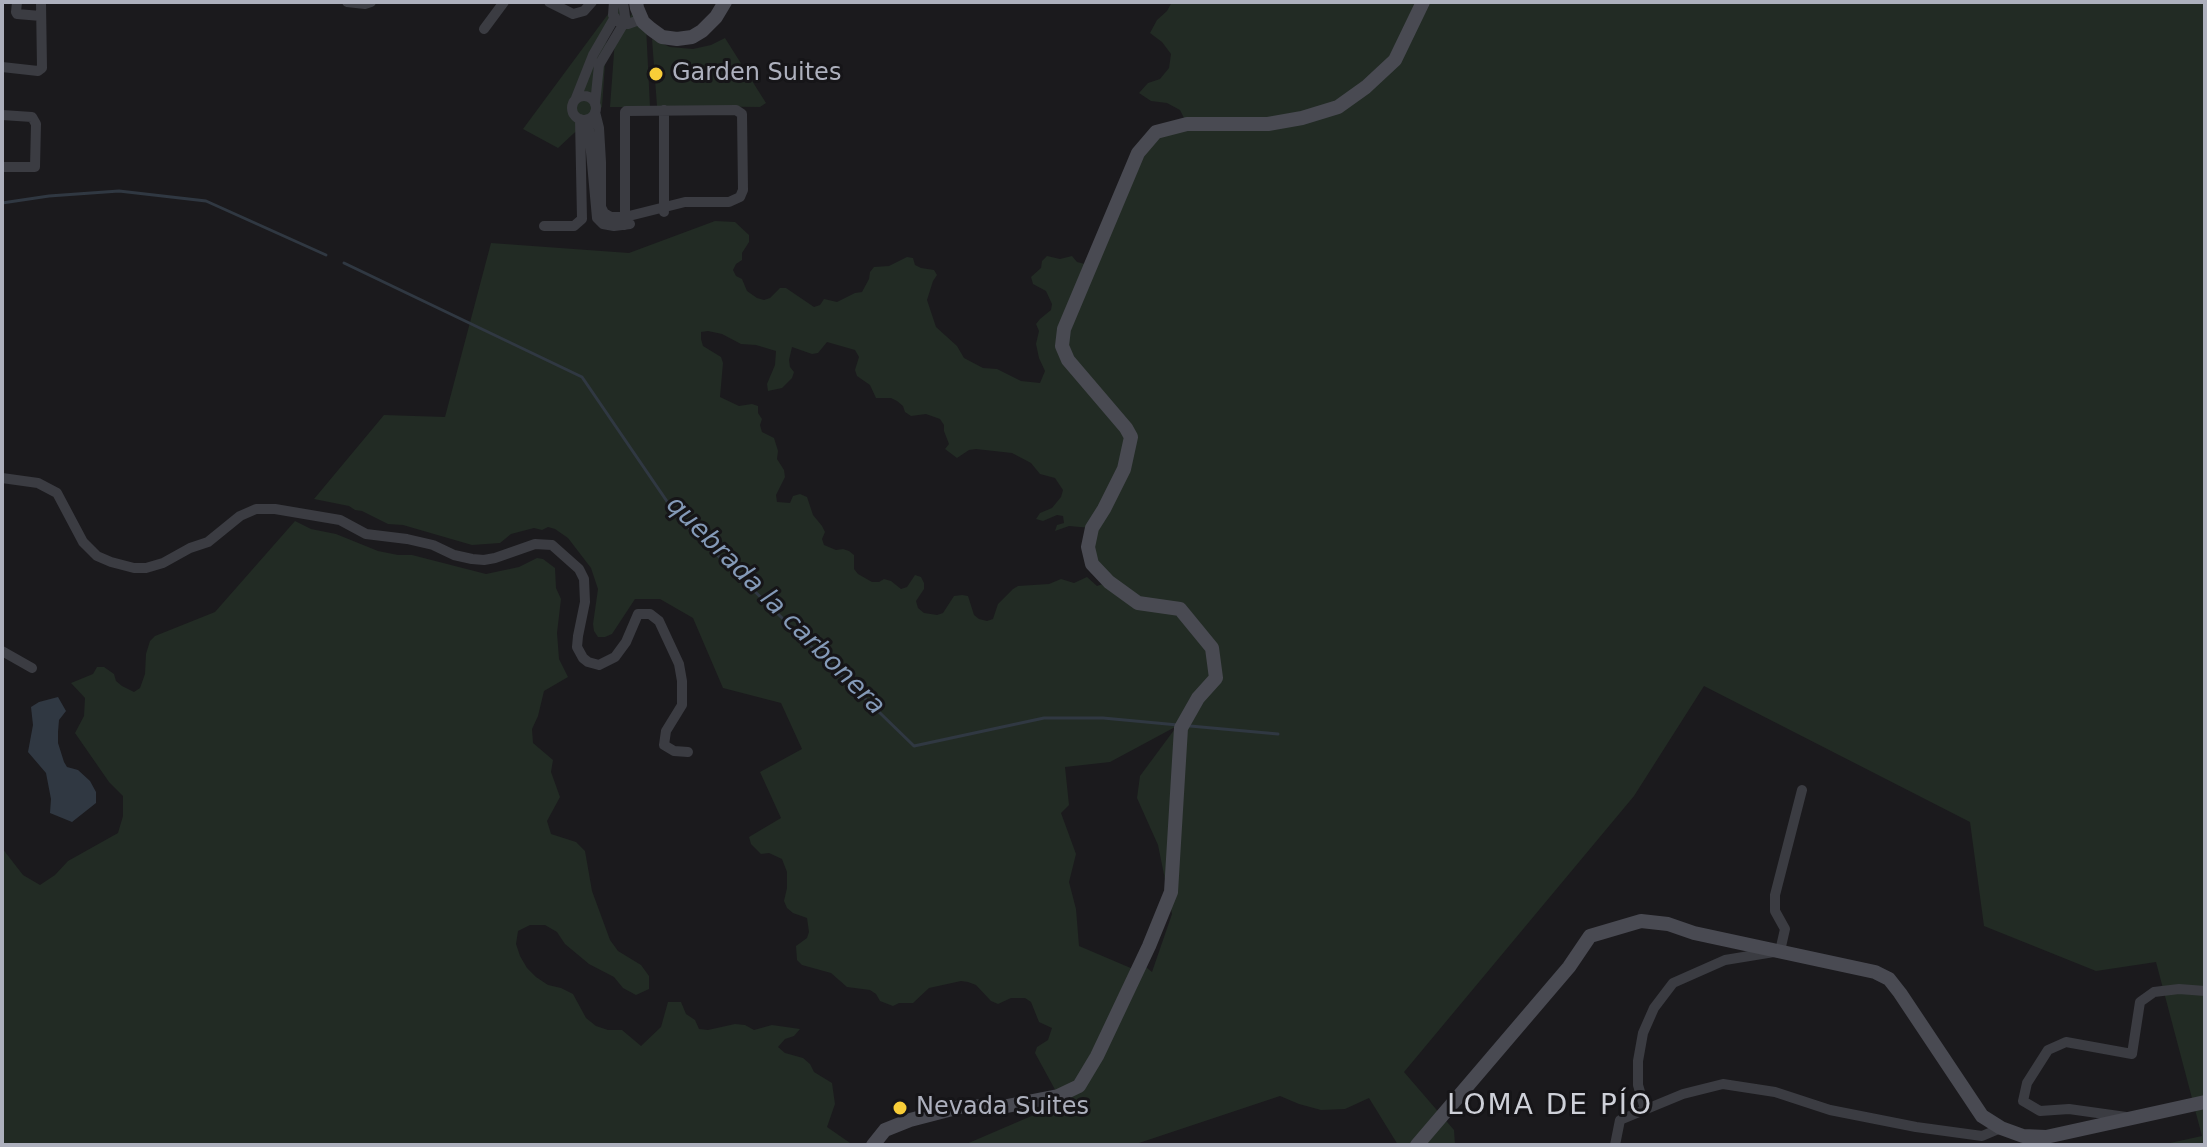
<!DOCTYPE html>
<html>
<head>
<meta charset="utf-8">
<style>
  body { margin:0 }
  #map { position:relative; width:2207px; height:1147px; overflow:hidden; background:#1b1a1d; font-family:"DejaVu Sans",sans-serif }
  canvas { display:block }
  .frame { position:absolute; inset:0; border:4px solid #adb0bd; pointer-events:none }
</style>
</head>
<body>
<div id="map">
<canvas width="2207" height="1147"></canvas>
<div class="frame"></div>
</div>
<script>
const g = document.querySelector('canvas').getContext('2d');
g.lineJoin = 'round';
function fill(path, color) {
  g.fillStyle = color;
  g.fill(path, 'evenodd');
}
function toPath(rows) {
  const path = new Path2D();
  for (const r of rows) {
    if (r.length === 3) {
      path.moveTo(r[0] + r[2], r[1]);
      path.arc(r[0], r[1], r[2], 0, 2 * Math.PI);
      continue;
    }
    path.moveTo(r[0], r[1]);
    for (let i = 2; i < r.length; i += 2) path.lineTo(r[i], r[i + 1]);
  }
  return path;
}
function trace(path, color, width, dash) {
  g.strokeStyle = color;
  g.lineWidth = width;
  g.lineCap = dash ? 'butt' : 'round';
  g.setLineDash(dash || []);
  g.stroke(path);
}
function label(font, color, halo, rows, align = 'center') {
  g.font = font + ' "DejaVu Sans",sans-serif';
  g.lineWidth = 6;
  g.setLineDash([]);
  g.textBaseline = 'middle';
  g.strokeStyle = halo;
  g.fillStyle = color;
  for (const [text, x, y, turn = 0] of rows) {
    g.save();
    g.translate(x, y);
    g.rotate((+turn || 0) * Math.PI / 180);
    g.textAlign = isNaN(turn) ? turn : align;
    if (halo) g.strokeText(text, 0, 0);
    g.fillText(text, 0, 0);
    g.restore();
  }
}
fill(toPath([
  [617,2,628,2,607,35,602,107,558,148,523,129],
  [1172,2,2205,2,2205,1145,2161,1145,2202,1136,2156,962,2096,971,1984,926,1970,822,1704,686,1634,796,1404,1072,1454,1130,1455,1145,1398,1145,1369,1098,1345,1109,1321,1110,1299,1104,1280,1096,1133,1145,964,1145,1057,1105,1058,1095,1035,1053,1037,1047,1048,1040,1052,1028,1039,1022,1031,1002,1025,998,1011,998,998,1004,991,1001,976,985,968,982,961,981,929,988,913,1003,899,1003,893,1006,880,1001,876,994,870,990,847,987,831,973,802,965,797,960,796,946,807,938,809,932,807,918,793,913,787,908,784,901,787,888,787,872,782,859,769,853,761,854,751,844,749,837,781,818,760,772,802,749,781,703,723,688,693,618,660,599,635,599,612,634,605,637,598,637,594,631,593,624,598,589,591,568,568,538,555,529,548,527,542,530,534,528,511,534,500,543,472,545,403,525,388,524,362,511,355,510,349,506,314,499,384,415,445,417,491,243,629,253,715,221,735,222,749,235,749,242,742,253,742,260,736,264,733,270,736,276,742,279,747,291,757,298,764,300,770,298,780,288,786,288,814,307,820,305,824,299,837,302,855,293,862,292,869,279,870,272,874,267,889,266,907,257,913,258,915,265,921,268,934,270,937,275,933,281,927,300,936,327,957,346,964,358,983,368,997,369,1021,381,1040,383,1045,371,1039,358,1036,344,1039,331,1036,324,1040,319,1051,310,1052,304,1046,291,1033,284,1031,277,1041,268,1042,261,1047,256,1060,259,1072,256,1077,262,1085,264,1138,153,1156,132,1187,124,1180,110,1167,103,1151,101,1139,93,1148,83,1160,79,1169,68,1171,54,1162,42,1150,33,1157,20,1167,11],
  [708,331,722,334,741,344,756,345,776,351,775,365,767,384,768,391,782,388,792,378,794,372,790,367,789,360,792,347,812,354,818,353,827,342,855,350,859,357,855,370,857,376,870,385,876,398,891,398,897,401,903,406,905,412,911,416,926,414,940,419,944,425,944,431,949,444,945,449,957,458,969,450,976,449,1012,453,1031,463,1040,474,1055,478,1063,490,1061,497,1052,508,1040,513,1036,519,1043,521,1057,515,1063,516,1064,523,1057,525,1055,531,1069,526,1091,528,1092,564,1108,582,1097,586,1087,577,1074,583,1061,579,1049,584,1018,586,1013,589,998,604,993,619,987,621,979,619,974,615,968,596,962,595,954,596,943,613,937,615,924,613,918,608,916,601,924,589,924,583,921,577,915,575,907,587,901,589,891,581,884,579,879,582,872,582,858,574,854,569,854,555,849,551,843,549,836,550,824,545,822,539,825,532,822,526,813,515,807,497,800,494,793,496,790,503,777,502,776,495,785,477,784,470,777,459,778,451,774,438,762,432,760,425,762,419,758,413,758,406,752,404,739,406,720,397,723,363,721,357,703,346,701,339,701,332],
  [1177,726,1140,776,1137,798,1158,845,1172,914,1152,972,1140,962,1133,969,1079,946,1076,909,1069,882,1076,854,1061,813,1069,805,1065,767,1110,762],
  [635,9,646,26,650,107,610,107,615,39],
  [725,38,766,103,760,107,657,106,652,39,670,47,693,49,711,45],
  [295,521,311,529,336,534,378,551,398,555,412,555,486,574,519,567,537,558,543,559,555,568,556,588,561,599,557,633,559,659,568,677,544,691,538,716,532,729,533,743,553,760,551,772,560,797,547,821,551,834,576,842,585,851,592,891,610,940,618,951,641,965,649,976,649,989,636,995,623,988,614,977,589,964,565,944,557,932,545,925,530,925,518,931,516,944,520,956,527,968,536,977,548,985,561,988,573,994,586,1018,596,1026,608,1030,622,1030,641,1046,661,1027,668,1002,681,1002,686,1014,695,1020,699,1029,708,1030,735,1024,745,1025,754,1030,772,1025,800,1029,794,1036,785,1039,778,1047,785,1053,803,1058,810,1064,814,1072,832,1083,835,1104,827,1127,853,1145,2,1145,2,848,23,875,40,885,55,875,68,861,118,833,123,816,123,796,109,782,75,733,84,716,85,698,71,683,93,674,97,667,104,667,114,674,116,681,122,686,134,692,140,688,145,674,146,654,150,641,155,636,215,612]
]), '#222b24');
fill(toPath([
  [58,697,66,711,59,720,58,732,58,743,64,762,67,767,78,770,90,781,96,792,96,803,72,822,50,813,51,799,46,773,28,752,33,725,31,707,39,702]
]), '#303842');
trace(toPath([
  [2,203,49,196,119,191,206,201,326,255],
  [344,263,582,377,677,516,914,746,1044,718,1103,718,1178,725],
  [1190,726,1278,734]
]), '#303842', 3);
trace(toPath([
  [17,2,16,12,17,14,41,16],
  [347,2,365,4,371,2],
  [549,2,573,14,584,11,592,2],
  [614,2,613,15,617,21,628,24,642,19],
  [623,2,626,24],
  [484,29,504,2],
  [2,67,38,71,42,68,41,2],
  [584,108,12],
  [576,98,593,55,615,17],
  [595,104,599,65,624,23],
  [595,112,599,128,601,162,601,207,604,213,611,217,625,217,685,202,729,202,740,197,743,190,742,114,736,110,626,111,625,112,625,225],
  [2,115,32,117,36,124,35,167,2,167],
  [588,119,597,218,603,224,614,226,630,224],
  [664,212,664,110],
  [544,226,574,226,582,219,580,119],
  [2,478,38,483,57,493,83,542,97,556,111,562,134,568,146,568,163,563,190,548,208,542,240,516,256,509,275,509,340,520,366,534,407,539,433,545,454,555,472,559,484,560,495,558,535,544,552,545,579,569,584,579,585,602,578,636,577,647,583,658,588,662,599,665,615,657,626,642,638,614,650,614,659,621,679,664,682,681,682,705,666,731,664,745,674,751,688,752],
  [2,651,32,668],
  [1645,1109,1638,1085,1638,1061,1643,1033,1654,1008,1673,983,1725,960,1780,951,1785,929,1775,911,1775,895,1802,790],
  [2126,1117,2069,1109,2040,1111,2023,1101,2027,1083,2048,1050,2066,1042,2132,1054,2140,1002,2154,992,2179,989,2205,991],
  [1615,1145,1620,1120,1683,1094,1723,1084,1775,1092,1830,1110,1916,1127,1982,1136,2001,1128]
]), '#3b3c42', 10);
trace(toPath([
  [636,2,637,8,643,22,651,29,662,37,677,39,692,37,702,31,716,17,725,2],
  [873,1145,885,1130,910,1120,964,1106,1002,1107,1058,1096,1079,1086,1097,1056,1149,946,1171,892,1181,728,1198,698,1216,678,1212,648,1180,609,1138,603,1109,582,1092,564,1088,547,1092,528,1104,509,1124,469,1131,437,1126,428,1068,360,1062,346,1064,329,1138,153,1156,132,1187,124,1268,124,1302,118,1338,107,1366,87,1395,60,1423,2],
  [1417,1145,1569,967,1590,936,1641,921,1668,924,1694,933,1875,972,1889,979,1900,993,1982,1116,2001,1128,2023,1136,2046,1137,2205,1102]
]), '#494a52', 14);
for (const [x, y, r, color] of [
  [656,74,8,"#f8cd38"],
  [900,1108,8,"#f8cd38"]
]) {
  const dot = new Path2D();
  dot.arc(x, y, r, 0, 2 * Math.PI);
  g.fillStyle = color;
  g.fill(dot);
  trace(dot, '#161518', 3);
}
label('24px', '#adb0bd', '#161518', [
  ["Garden Suites",672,74],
  ["Nevada Suites",916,1108]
], 'left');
label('italic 26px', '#849ab8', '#161518', [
  ["quebrada la carbonera",775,606,45]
]);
g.letterSpacing = '2px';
label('28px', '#ced0d8', '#161518', [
  ["LOMA DE PÍO",1550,1107]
]);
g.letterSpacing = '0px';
</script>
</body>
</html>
